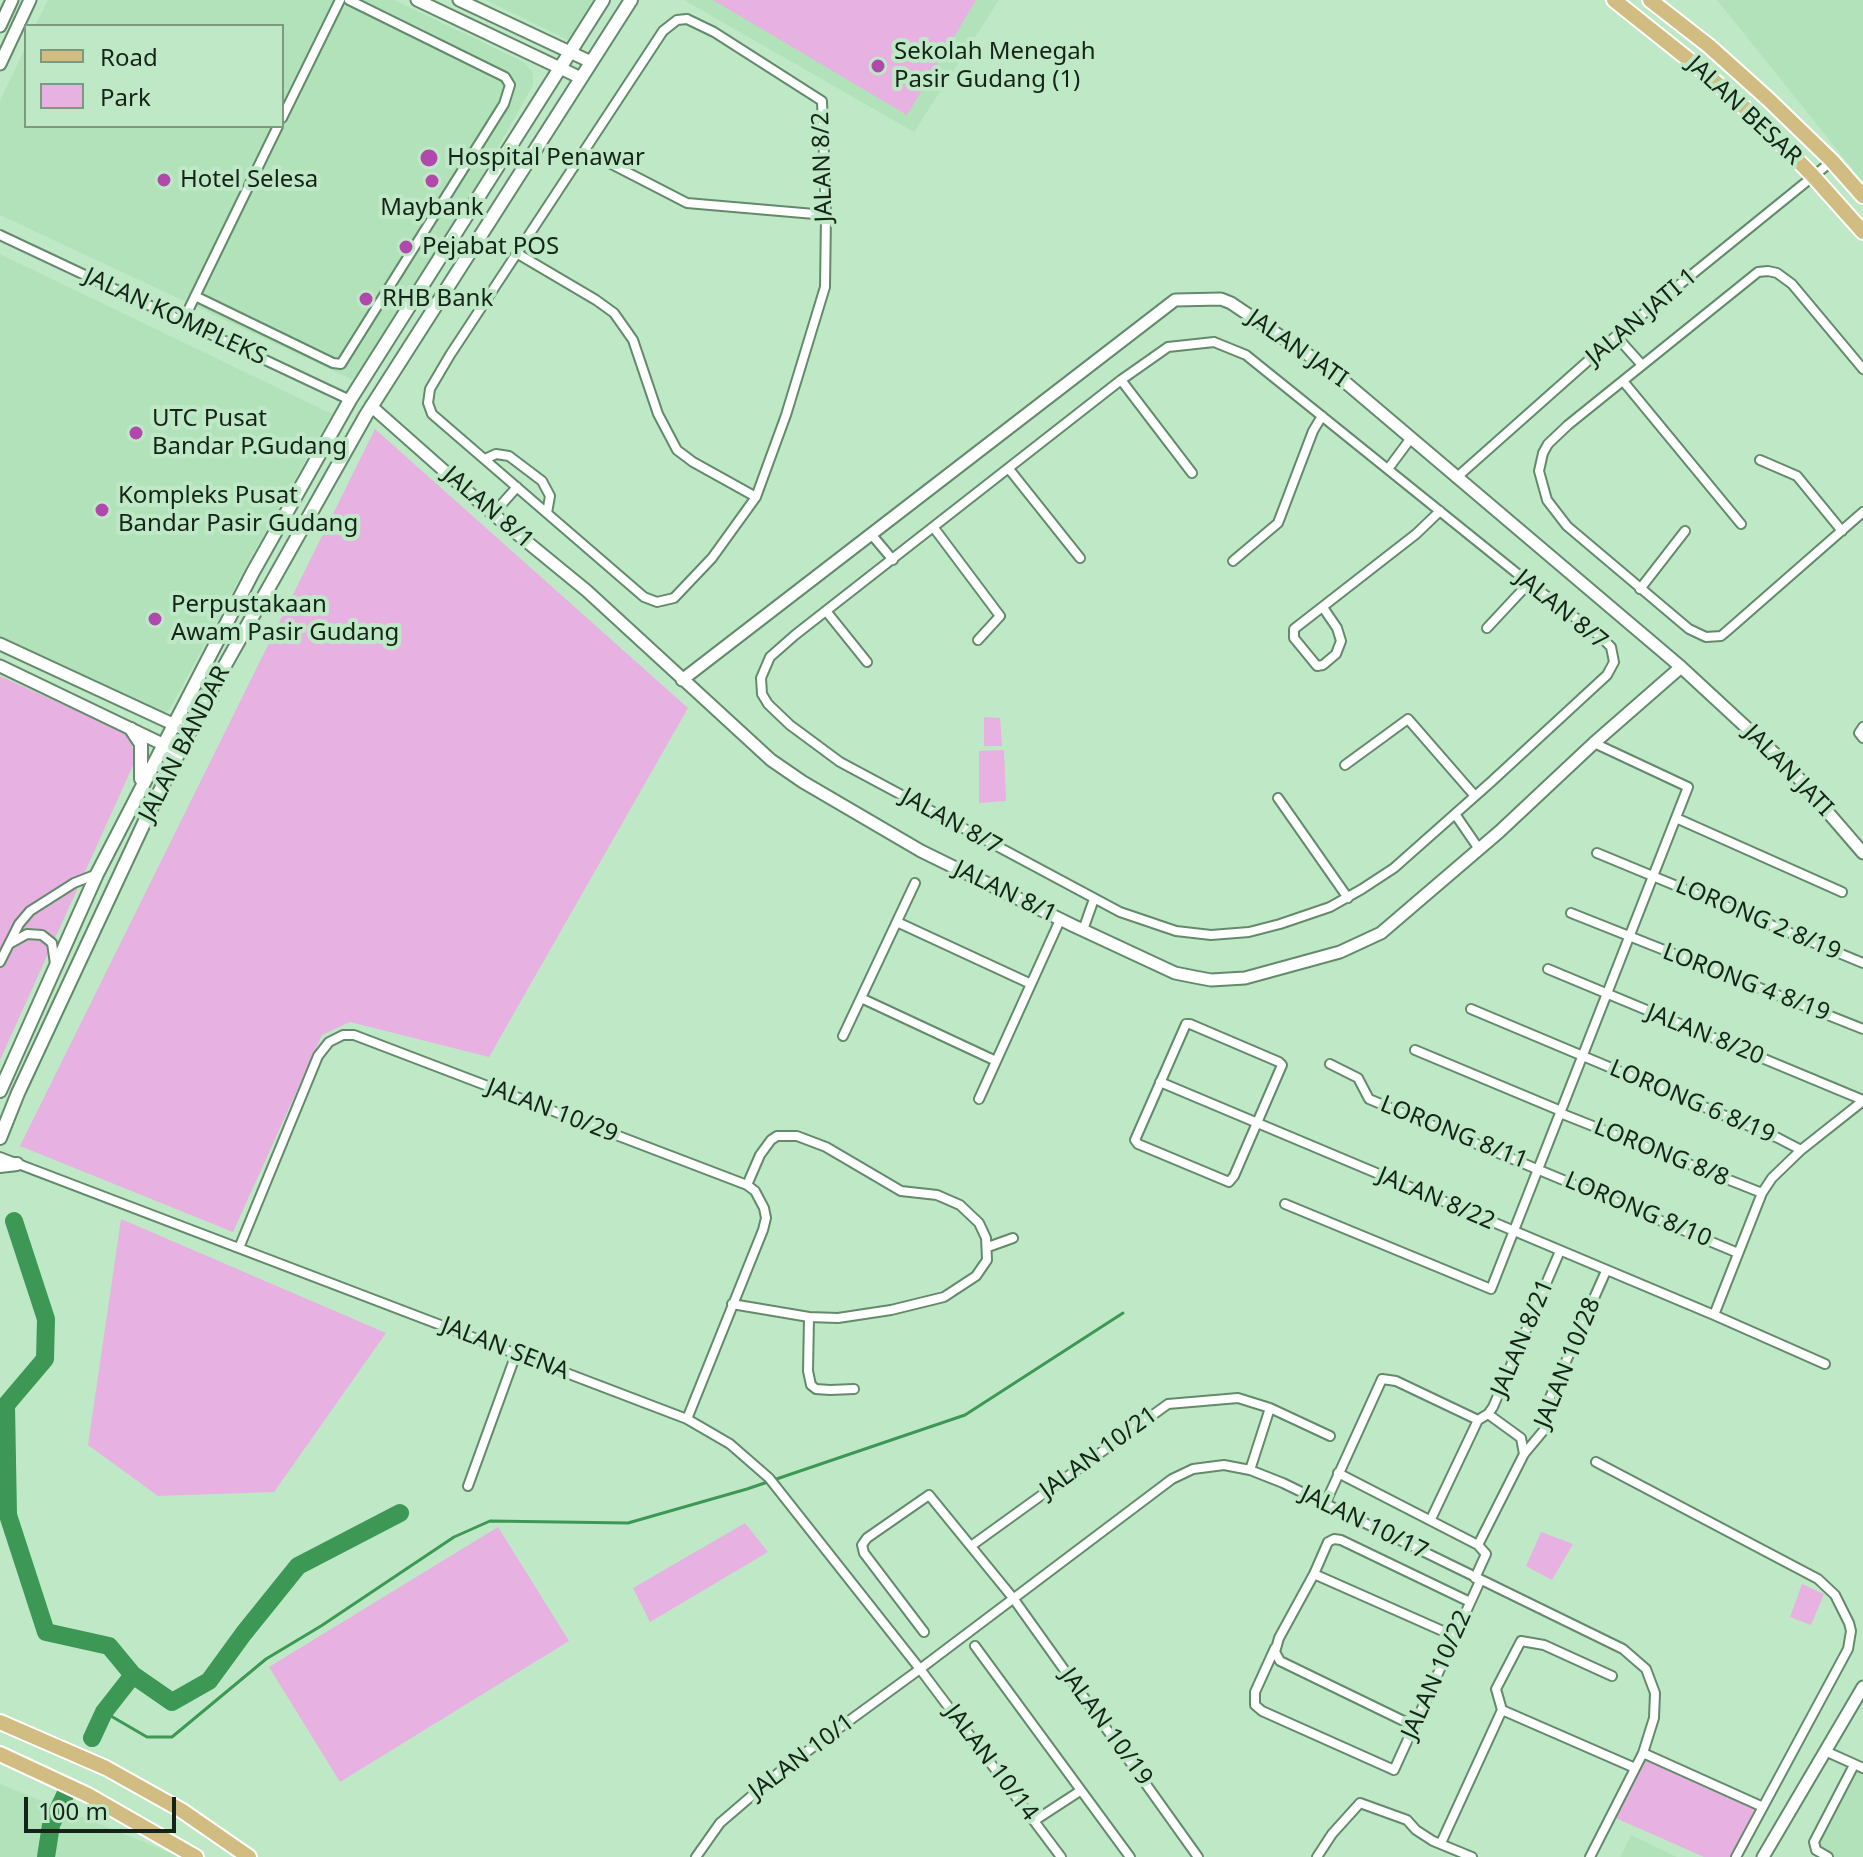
<!DOCTYPE html>
<html>
<head>
<meta charset="utf-8">
<style>
  body { margin:0 }
  #map { position:relative; width:1863px; height:1857px; overflow:hidden; background:#bfe9c6; font-family:"Noto Sans",sans-serif }
  canvas { display:block }
  .legend { position:absolute; left:24px; top:24px; width:260px; height:104px; box-sizing:border-box; background:#bfe9c6; border:2px solid #7b9a80; margin:0; padding:10px 14px; list-style:none; font-size:24px; color:#152418 }
  .legend li { display:flex; align-items:center; gap:16px; height:40px }
  .legend b { width:40px; border:2px solid #7b9a80 }
  .scale { position:absolute; left:24px; top:1797px; width:152px; height:36px; box-sizing:border-box; border:4px solid #152418; border-top:0; padding-left:10px; font-size:24px; line-height:28px; white-space:nowrap; color:#152418; -webkit-text-stroke:6px #bfe9c6; paint-order:stroke }
</style>
</head>
<body>
<div id="map">
<canvas width="1863" height="1857"></canvas>
<ul class="legend">
<li><b style="height:10px;background:#d1bd81"></b>Road</li>
<li><b style="height:22px;background:#e7b1e1"></b>Park</li>
</ul>
<div class="scale">100 m</div>
</div>
<script>
const g = document.querySelector('canvas').getContext('2d');
g.lineJoin = 'round';
function fill(path, color) {
  g.fillStyle = color;
  g.fill(path, 'evenodd');
}
function toPath(rows) {
  const path = new Path2D();
  for (const r of rows) {
    path.moveTo(r[0], r[1]);
    for (let i = 2; i < r.length; i += 2) path.lineTo(r[i], r[i + 1]);
  }
  return path;
}
function trace(path, color, width, dash) {
  g.strokeStyle = color;
  g.lineWidth = width;
  g.lineCap = dash ? 'butt' : 'round';
  g.setLineDash(dash || []);
  g.stroke(path);
}
function label(font, color, halo, rows, align = 'center') {
  g.font = font + ' "Noto Sans",sans-serif';
  g.lineWidth = 8;
  g.setLineDash([]);
  g.textBaseline = 'middle';
  g.strokeStyle = halo;
  g.fillStyle = color;
  for (const [text, x, y, turn = 0] of rows) {
    g.save();
    g.translate(x, y);
    g.rotate((+turn || 0) * Math.PI / 180);
    g.textAlign = isNaN(turn) ? turn : align;
    if (halo) g.strokeText(text, 0, 0);
    g.fillText(text, 0, 0);
    g.restore();
  }
}
fill(toPath([
  [48,0,394,0,524,62,533,73,533,85,456,222,353,380,0,215,0,101,26,46,26,126,282,126,282,26,35,26],
  [486,0,593,0,568,40],
  [684,0,999,0,914,132],
  [1717,0,1863,0,1863,182],
  [0,254,332,414,245,568,170,709,164,713,155,714,0,639],
  [1852,1759,1863,1763,1863,1857,1820,1857,1811,1848,1811,1840],
  [0,1784,181,1857,0,1857],
  [1631,1835,1677,1857,1620,1857]
]), '#b1e2b9');
fill(toPath([
  [713,0,976,0,907,115],
  [375,429,688,708,489,1057,350,1022,322,1035,233,1232,20,1146],
  [0,676,130,735,135,761,0,1060],
  [984,717,1000,718,1002,746,984,746],
  [1004,750,1006,801,979,803,979,751],
  [121,1219,386,1333,274,1492,158,1496,88,1445],
  [745,1523,768,1552,650,1622,633,1588],
  [498,1527,569,1641,340,1782,269,1667],
  [1541,1532,1573,1544,1552,1580,1526,1566],
  [1802,1584,1824,1594,1811,1625,1790,1617],
  [1643,1753,1763,1807,1738,1857,1704,1857,1611,1816]
]), '#e7b1e1');
trace(toPath([
  [104,1712,147,1737,172,1737,266,1659,321,1626,454,1537,490,1521,628,1523,747,1489,965,1415,1123,1313]
]), '#3d9855', 3);
trace(toPath([
  [14,1221,46,1319,45,1359,6,1405,8,1515,46,1632,109,1646,133,1675,104,1712,92,1738],
  [133,1675,172,1702,209,1681,244,1633,298,1566,400,1513],
  [46,1857,51,1825,65,1795]
]), '#3d9855', 18);
const minor = toPath([
  [687,19,714,32,822,101,826,215,825,287,786,415,756,497,712,558,674,598,657,602,644,597,432,414,428,403,430,389,450,355,663,31,677,20,687,19],
  [282,118,340,0],
  [586,151,687,203,826,215],
  [0,235,350,400],
  [518,254,596,300,614,313,633,340,658,414,677,450,693,462,756,497],
  [195,296,333,363,341,364,504,104,510,85,505,77,349,0],
  [183,321,278,126],
  [1616,336,1642,365],
  [1214,342,1246,355,1529,583,1601,637,1611,647,1614,662,1607,675,1491,782,1394,868,1362,889,1330,907,1280,924,1249,932,1211,935,1176,931,1120,912,840,762,790,725,768,704,762,694,761,678,770,657,795,635,1121,380,1168,347,1214,342],
  [1863,369,1792,284,1777,273,1768,271,1758,272,1568,425,1548,444,1543,453,1539,471,1547,500,1567,526,1689,629,1706,637,1721,636,1727,631,1863,512],
  [1121,380,1192,473],
  [1623,381,1741,524],
  [485,459,496,454,509,456,542,481,550,496,547,513],
  [1760,460,1797,476,1842,531],
  [1009,469,1080,558],
  [1388,469,1411,438],
  [1456,478,1616,336,1832,161],
  [493,514,517,487],
  [934,528,1000,616,978,640],
  [871,534,893,560],
  [1233,561,1278,523,1313,431,1322,416],
  [1640,589,1685,531],
  [1324,609,1337,628,1341,641,1336,654,1323,665,1317,666,1294,638,1294,629,1416,534,1440,511],
  [826,611,867,662],
  [1487,628,1529,583],
  [1863,727,1859,733,1863,738],
  [1345,765,1408,719,1475,796],
  [1278,798,1348,898],
  [1455,814,1479,849],
  [1676,818,1842,892],
  [1597,853,1863,963],
  [1571,913,1863,1029],
  [897,922,1031,984],
  [1083,930,1094,899],
  [9,944,27,934,42,935,52,943,55,964],
  [0,962,19,924,30,911,74,883,97,874],
  [1548,969,1863,1100],
  [861,998,996,1061],
  [1471,1009,1778,1138,1801,1150],
  [1186,1024,1190,1024,1279,1062,1282,1065,1234,1176,1229,1182,1138,1144,1135,1140,1186,1024],
  [843,1036,915,883],
  [1415,1050,1561,1111],
  [1330,1064,1358,1078,1369,1099,1738,1253],
  [1160,1082,1714,1315,1825,1364],
  [979,1099,1060,920],
  [1560,1113,1762,1193],
  [0,1157,687,1419,730,1444,769,1478,920,1669,1061,1857],
  [1285,1204,1491,1289,1688,787,1594,743],
  [988,1247,1013,1238],
  [239,1248,318,1056,329,1042,343,1035,354,1035,747,1185,755,1191,764,1208,766,1218,763,1230,687,1419],
  [732,1304,809,1317,838,1318,891,1310,944,1297,976,1276,987,1260,986,1238,979,1223,960,1205,937,1195,901,1191,826,1147,797,1136,777,1136,771,1140,760,1155,747,1185],
  [1714,1315,1762,1193,1772,1178,1801,1150,1863,1101],
  [809,1317,808,1371,811,1385,816,1389,830,1390,854,1389],
  [1488,1414,1521,1438,1524,1454],
  [1478,1420,1488,1414,1493,1407,1560,1251],
  [1596,1462,1818,1579,1835,1595,1849,1623,1851,1631,1848,1649,1736,1857],
  [1250,1470,1270,1408],
  [1338,1473,1478,1545],
  [468,1486,516,1354],
  [1325,1504,1382,1379,1396,1381,1478,1420],
  [1431,1519,1478,1420],
  [971,1546,1168,1404,1238,1398,1270,1408,1330,1436],
  [1314,1574,1454,1636],
  [1475,1578,1486,1554,1478,1545,1524,1454,1544,1430,1548,1402,1606,1271],
  [924,1632,864,1553,862,1545,867,1538,929,1495,1013,1598,1198,1857],
  [975,1646,1130,1857],
  [1275,1648,1255,1692,1255,1705,1262,1711,1394,1770,1480,1581],
  [1502,1710,1635,1768],
  [1414,1726,1280,1661,1275,1652,1279,1638,1314,1574,1328,1542,1334,1539,1341,1540,1470,1602],
  [1825,1751,1863,1768],
  [1643,1753,1763,1807],
  [1034,1821,1080,1791],
  [1441,1843,1502,1710,1496,1689,1521,1641,1544,1645,1612,1676],
  [696,1857,720,1823,783,1769,920,1669,1172,1479,1193,1469,1224,1465,1250,1470,1283,1483,1623,1649,1646,1669,1655,1693,1654,1718,1643,1753,1590,1857],
  [1317,1857,1332,1834,1360,1803,1407,1820,1416,1830,1433,1841,1472,1857],
  [1828,1857,1816,1850,1814,1842,1854,1765]
]);
const tertiary = toPath([
  [417,0,581,78],
  [459,0,591,62],
  [0,26,12,0],
  [0,64,30,0],
  [371,406,493,514,587,591,771,760,803,782,921,851,1074,926,1175,973,1195,977,1211,980,1245,978,1340,952,1381,933,1499,832,1594,743,1681,667],
  [0,644,190,732],
  [0,666,179,752],
  [682,680,1175,300,1221,299,1231,303,1332,371,1681,667,1788,766,1863,853],
  [1763,1857,1863,1687]
]);
const secondary = toPath([
  [131,729,141,744,141,779],
  [0,1091,97,874,253,572,350,400,603,0],
  [0,1138,18,1093,145,821,202,706,366,415,631,0],
  [0,1166,17,1164]
]);
const primary = toPath([
  [1614,0,1703,71,1754,116,1813,176,1863,232],
  [1650,0,1709,46,1768,99,1832,161,1863,196],
  [0,1722,106,1768,181,1810,249,1857],
  [0,1754,88,1795,196,1857]
]);
trace(minor, '#638a6a', 12);
trace(tertiary, '#638a6a', 15);
trace(secondary, '#638a6a', 16);
trace(primary, '#fff', 18);
trace(minor, '#fff', 8);
trace(tertiary, '#fff', 11);
trace(secondary, '#fff', 12);
trace(primary, '#d1bd81', 14);
for (const [x, y, r, color] of [
  [878,66,8,"#b149ac"],
  [429,158,10,"#b149ac"],
  [164,180,8,"#b149ac"],
  [432,181,8,"#b149ac"],
  [406,247,8,"#b149ac"],
  [366,299,8,"#b149ac"],
  [136,433,8,"#b149ac"],
  [102,510,8,"#b149ac"],
  [155,619,8,"#b149ac"]
]) {
  const dot = new Path2D();
  dot.arc(x, y, r, 0, 2 * Math.PI);
  g.fillStyle = color;
  g.fill(dot);
  trace(dot, '#bfe9c6', 3);
}
label('24px', '#152418', '#bfe9c6', [
  ["Sekolah Menegah",894,52],
  ["Pasir Gudang (1)",894,80],
  ["Hospital Penawar",447,158],
  ["Hotel Selesa",180,180],
  ["Maybank",432,208,"center"],
  ["Pejabat POS",422,247],
  ["RHB Bank",382,299],
  ["UTC Pusat",152,419],
  ["Bandar P.Gudang",152,447],
  ["Kompleks Pusat",118,496],
  ["Bandar Pasir Gudang",118,524],
  ["Perpustakaan",171,605],
  ["Awam Pasir Gudang",171,633]
], 'left');
label('24px', '#152418', '#bfe9c6', [
  ["JALAN BESAR",1744,111,43],
  ["JALAN 8/2",823,167,-92],
  ["JALAN KOMPLEKS",175,317,25],
  ["JALAN JATI 1",1642,317,-40],
  ["JALAN JATI",1297,349,35],
  ["JALAN 8/1",488,508,41],
  ["JALAN 8/7",1561,610,39],
  ["JALAN BANDAR",185,744,-63],
  ["JALAN JATI",1788,771,46],
  ["JALAN 8/7",951,822,29],
  ["JALAN 8/1",1005,892,26],
  ["LORONG 2 8/19",1758,919,23],
  ["LORONG 4 8/19",1746,983,21],
  ["JALAN 8/20",1705,1035,22],
  ["LORONG 6 8/19",1692,1102,23],
  ["JALAN 10/29",552,1111,21],
  ["LORONG 8/11",1454,1133,22],
  ["LORONG 8/8",1661,1153,22],
  ["JALAN 8/22",1436,1199,23],
  ["LORONG 8/10",1638,1210,23],
  ["JALAN 8/21",1523,1338,-67],
  ["JALAN SENA",505,1349,21],
  ["JALAN 10/28",1568,1363,-68],
  ["JALAN 10/21",1099,1453,-36],
  ["JALAN 10/17",1364,1523,26],
  ["JALAN 10/22",1437,1675,-66],
  ["JALAN 10/19",1106,1727,54],
  ["JALAN 10/1",802,1757,-37],
  ["JALAN 10/14",991,1763,53]
]);
</script>
</body>
</html>
